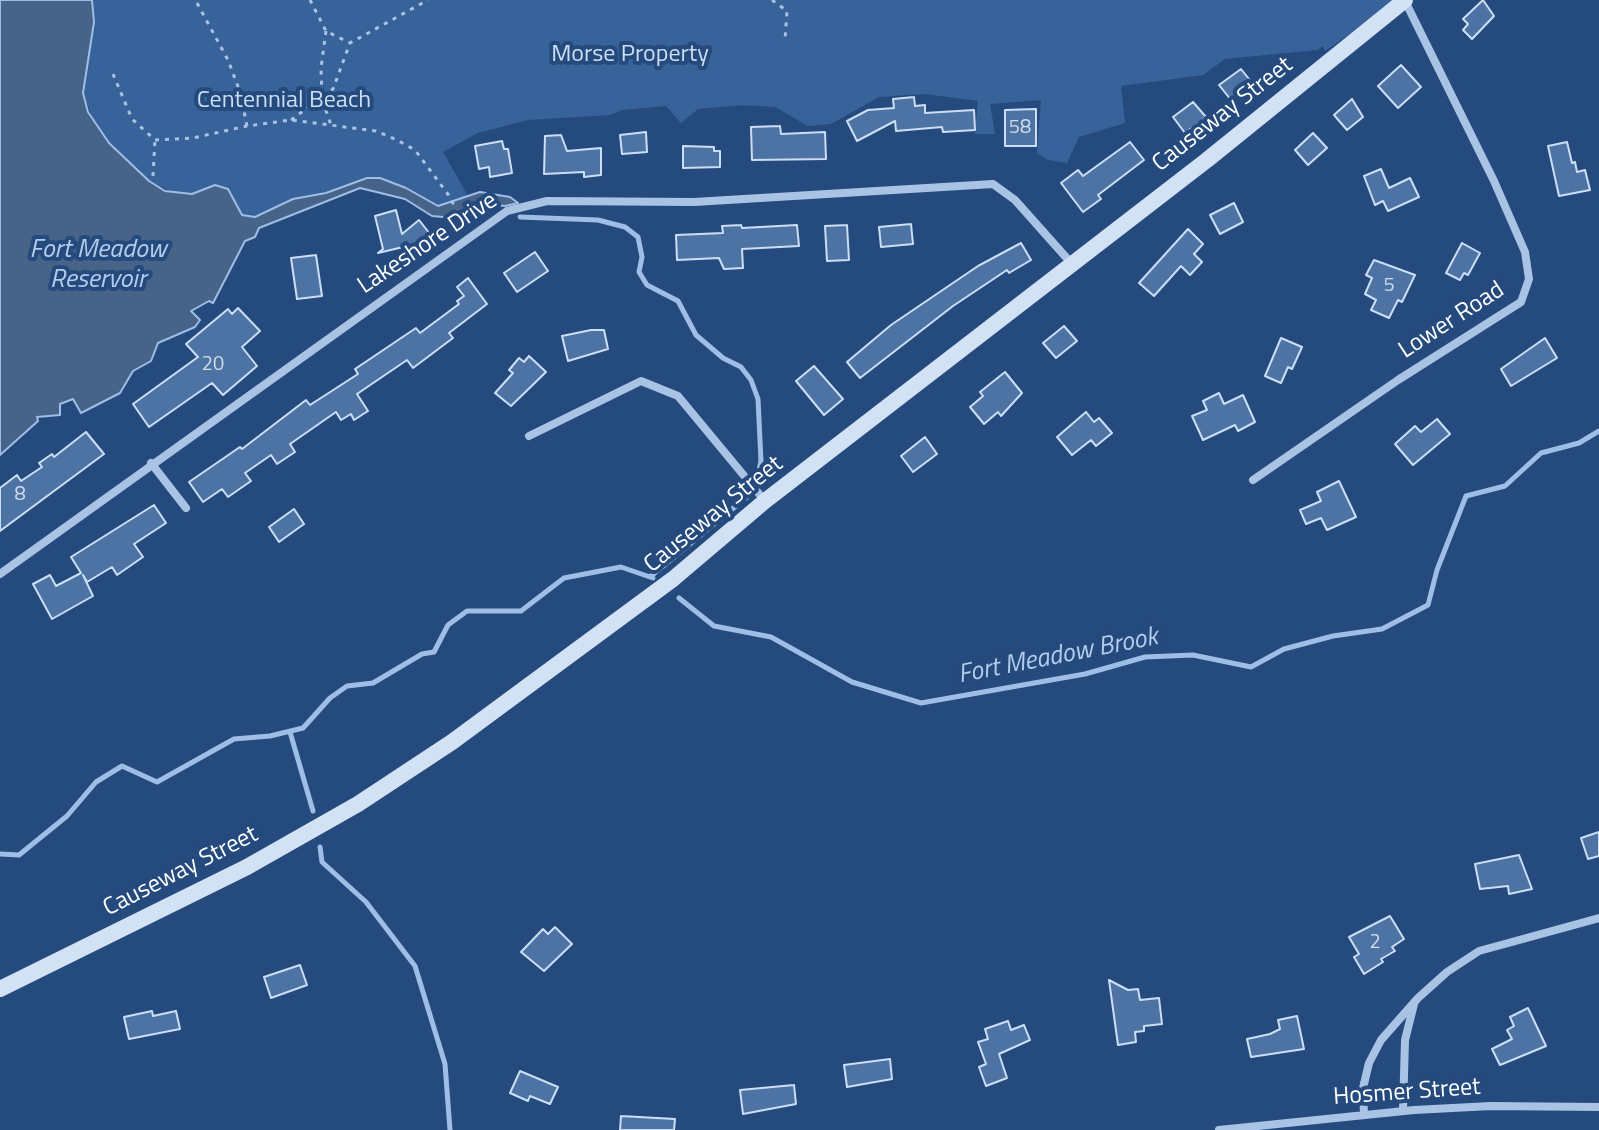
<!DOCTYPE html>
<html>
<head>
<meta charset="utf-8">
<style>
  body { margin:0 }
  canvas { display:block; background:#254a7d }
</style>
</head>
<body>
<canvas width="1599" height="1130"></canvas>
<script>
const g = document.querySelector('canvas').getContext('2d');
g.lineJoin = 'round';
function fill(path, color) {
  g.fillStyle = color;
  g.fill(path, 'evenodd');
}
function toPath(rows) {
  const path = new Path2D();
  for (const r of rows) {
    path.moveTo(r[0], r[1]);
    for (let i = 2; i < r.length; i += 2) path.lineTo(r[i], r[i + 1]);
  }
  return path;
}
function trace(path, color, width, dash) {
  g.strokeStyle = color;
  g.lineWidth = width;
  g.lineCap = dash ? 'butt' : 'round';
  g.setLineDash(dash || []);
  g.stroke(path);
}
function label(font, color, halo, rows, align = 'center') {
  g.font = font + ' "Titillium Web",sans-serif';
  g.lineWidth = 8;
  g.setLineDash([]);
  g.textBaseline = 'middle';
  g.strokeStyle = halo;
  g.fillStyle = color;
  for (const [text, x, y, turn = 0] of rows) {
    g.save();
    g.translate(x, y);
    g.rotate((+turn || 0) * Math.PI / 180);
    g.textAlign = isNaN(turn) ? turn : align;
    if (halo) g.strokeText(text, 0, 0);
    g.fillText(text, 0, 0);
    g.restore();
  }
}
fill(toPath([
  [92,0,1399,0,1325,51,1323,46,1317,50,1225,59,1203,75,1121,86,1125,123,1079,137,1067,163,1048,160,1037,153,1041,100,990,104,995,134,975,134,978,101,925,94,879,97,831,124,808,126,775,107,743,105,698,109,681,123,666,106,623,110,610,115,528,120,478,133,443,152,468,196,438,206,425,198,367,178,280,213,241,219,215,186,192,194,177,194,149,181,97,130,83,93,94,22]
]), '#38639a');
const water = toPath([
  [0,0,92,0,94,22,83,93,88,112,109,143,149,181,165,191,192,194,215,185,228,189,242,215,255,217,293,199,326,193,367,178,380,178,406,188,438,206,480,192,510,197,518,203,505,206,487,204,443,217,432,216,405,199,360,188,259,228,255,237,245,241,213,303,209,301,191,311,200,320,195,327,158,343,151,361,133,371,120,393,81,413,73,399,60,404,60,415,37,417,38,421,0,455,0,0]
]);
fill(water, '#486388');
trace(water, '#9ebee6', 2);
trace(toPath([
  [520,217,598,220,625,227,638,237,642,257,639,272,647,285,678,301,696,335,723,358,741,367,751,380,758,399,761,461,758,475],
  [651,576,748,496],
  [679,598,714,626,771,637,852,682,921,703,1085,674,1145,657,1193,655,1251,667,1284,649,1333,636,1382,629,1428,605,1437,570,1466,496,1505,486,1541,453,1579,443,1599,431],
  [290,732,313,811],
  [320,847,322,862,366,902,415,966,445,1064,450,1130],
  [0,854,19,855,67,816,96,782,122,766,157,782,234,739,270,736,303,728,330,698,347,686,373,683,422,654,434,652,448,625,467,611,521,611,564,578,621,567,653,578]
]), '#9ebee6', 5);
const building = toPath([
  [1483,0,1494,16,1472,39,1463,30,1468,24,1463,19,1483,0],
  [1401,65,1421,87,1398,108,1378,86,1401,65],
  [1241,69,1253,84,1231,100,1219,85,1241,69],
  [914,97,915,106,925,105,925,113,974,110,975,130,943,132,942,127,896,131,895,121,857,141,847,121,868,110,894,108,893,99,914,97],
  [1352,99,1363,117,1347,130,1334,115,1352,99],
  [1193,102,1206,117,1185,133,1173,117,1193,102],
  [1036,109,1036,146,1005,146,1005,110,1036,109],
  [780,126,781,134,825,132,826,159,752,160,751,127,780,126],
  [646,132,647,152,622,154,620,135,646,132],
  [1313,133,1327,148,1308,165,1295,150,1313,133],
  [561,135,567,151,601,148,601,175,584,177,584,172,544,174,545,136,561,135],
  [502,141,504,149,508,149,512,173,490,177,489,167,479,169,475,146,502,141],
  [1130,142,1144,160,1098,195,1101,199,1083,212,1061,183,1078,170,1083,176,1130,142],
  [1567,142,1572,163,1575,162,1577,172,1585,170,1590,190,1559,196,1548,146,1567,142],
  [683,146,714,147,714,151,720,151,720,167,683,168,683,146],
  [1381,169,1389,188,1410,178,1419,197,1388,211,1383,201,1375,205,1364,176,1381,169],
  [1234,203,1243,222,1220,234,1210,215,1234,203],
  [396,210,402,234,419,220,430,234,420,243,378,253,383,249,375,216,396,210],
  [911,224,913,244,881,247,879,227,911,224],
  [741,225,742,228,797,225,799,246,742,249,743,268,724,269,719,258,677,260,676,235,723,233,722,226,741,225],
  [847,225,849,260,827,261,825,226,847,225],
  [1188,229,1203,244,1194,254,1202,262,1190,275,1181,266,1154,296,1139,283,1188,229],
  [1021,243,1031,260,1009,273,1007,270,953,306,860,378,847,362,891,325,978,266,1021,243],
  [1462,243,1480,253,1468,275,1464,273,1460,280,1446,273,1462,243],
  [535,252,548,271,517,292,504,273,535,252],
  [316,255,322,296,297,299,291,258,316,255],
  [1374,260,1415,275,1402,302,1398,300,1389,318,1371,310,1376,300,1365,294,1372,278,1366,275,1374,260],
  [468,278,487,304,449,333,453,338,413,368,407,360,357,394,368,411,354,420,351,414,341,420,336,412,290,444,295,452,277,464,271,455,245,473,251,481,228,497,222,489,203,502,189,482,240,447,242,449,306,400,310,405,358,374,355,369,416,328,420,333,459,304,457,301,464,296,457,287,468,278],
  [238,308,260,331,242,347,257,366,223,395,212,383,149,427,133,404,198,357,186,344,228,309,232,314,238,308],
  [1064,326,1077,341,1056,358,1043,343,1064,326],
  [591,330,604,330,608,349,568,361,562,336,591,330],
  [1281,338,1302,347,1292,369,1288,367,1281,383,1265,376,1281,338],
  [1545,338,1557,358,1511,386,1501,369,1545,338],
  [529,356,546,372,511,406,495,393,513,373,509,370,519,358,524,362,529,356],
  [814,366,843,399,824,415,796,381,814,366],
  [1005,372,1022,393,1001,416,998,412,984,424,970,407,983,396,980,392,1005,372],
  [1219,393,1224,404,1243,395,1255,422,1238,431,1235,425,1203,440,1192,416,1207,410,1203,401,1219,393],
  [1086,412,1094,422,1099,418,1112,433,1096,446,1091,440,1072,455,1057,437,1086,412],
  [1437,419,1450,434,1413,465,1395,444,1415,426,1421,432,1437,419],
  [86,432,104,454,0,531,0,488,17,475,21,481,42,467,39,463,52,454,54,457,86,432],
  [925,437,937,454,913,472,901,456,925,437],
  [1339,481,1356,517,1327,530,1321,518,1306,524,1300,510,1321,501,1317,492,1339,481],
  [154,505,166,523,134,544,143,557,117,575,112,567,87,582,83,575,93,596,52,619,33,584,50,575,56,586,81,573,71,557,154,505],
  [294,509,304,524,279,542,269,527,294,509],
  [1599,832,1599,856,1588,859,1581,838,1599,832],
  [1519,855,1532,889,1509,894,1508,886,1480,889,1475,864,1519,855],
  [1390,916,1404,939,1392,947,1395,951,1381,959,1383,962,1364,974,1354,957,1359,954,1349,937,1390,916],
  [555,927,572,944,544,971,521,952,543,929,548,934,555,927],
  [300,965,307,985,271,998,264,977,300,965],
  [1109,980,1128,990,1138,989,1140,1000,1159,998,1162,1024,1144,1026,1144,1031,1135,1032,1136,1042,1118,1045,1109,980],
  [1528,1008,1546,1046,1500,1065,1492,1049,1512,1039,1507,1030,1514,1026,1510,1017,1528,1008],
  [152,1011,153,1016,176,1011,180,1029,129,1039,124,1017,152,1011],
  [1297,1016,1304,1049,1251,1057,1247,1039,1270,1034,1280,1029,1278,1020,1297,1016],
  [1008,1021,1011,1030,1024,1025,1030,1040,999,1054,1007,1078,986,1086,979,1067,986,1064,978,1042,988,1039,985,1029,1008,1021],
  [890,1059,892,1079,847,1087,844,1065,890,1059],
  [520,1071,558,1087,550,1104,530,1096,528,1101,510,1093,520,1071],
  [794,1085,796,1104,743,1114,740,1090,794,1085],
  [621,1116,675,1119,674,1130,620,1130,621,1116]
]);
fill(building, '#4d73a5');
trace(building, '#ccdef4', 2);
trace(toPath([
  [310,0,326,31,350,43],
  [772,0,787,11,785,40],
  [197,3,228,60,240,92,247,126,291,120,376,131,397,140,415,150,450,197,465,228],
  [326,31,321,68,322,99,332,128],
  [113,74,132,119,155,140,193,138,247,126],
  [291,120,333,89,350,43,428,0],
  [153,176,155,140]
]), '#a9c3e5', 3, [4, 6]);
trace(toPath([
  [529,436,641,381,678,396,765,501],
  [151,463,186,508],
  [1253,480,1398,380,1521,302,1529,279,1525,252,1494,181,1405,1],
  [0,574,507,211,547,201,694,202,993,184,1015,200,1072,264],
  [1403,1111,1405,1040,1414,1004],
  [1364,1115,1363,1088,1369,1063,1381,1040,1418,998,1447,972,1479,951,1599,918],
  [1219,1130,1414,1110,1491,1106,1599,1107]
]), '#a9c3e5', 8);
trace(toPath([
  [0,989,247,867,358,804,452,742,673,579,765,501,1207,160,1405,0]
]), '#d3e1f5', 16);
label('20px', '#d2dce8', null, [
  ["58",1020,128],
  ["5",1389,286],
  ["20",213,365],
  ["8",20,495],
  ["2",1375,943]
]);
label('24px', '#ccdef4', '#254a7d', [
  ["Morse Property",630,55],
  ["Centennial Beach",284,101]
]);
label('24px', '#fff', '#254a7d', [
  ["Causeway Street",1223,115,-38],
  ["Lakeshore Drive",428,244,-34],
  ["Lower Road",1452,321,-33],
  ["Causeway Street",714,515,-39],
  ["Causeway Street",181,872,-27],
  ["Hosmer Street",1407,1093,-4]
]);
label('italic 26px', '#b4cded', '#254a7d', [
  ["Fort Meadow",98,251],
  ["Reservoir",98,281],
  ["Fort Meadow Brook",1058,657,-11]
]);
</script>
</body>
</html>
